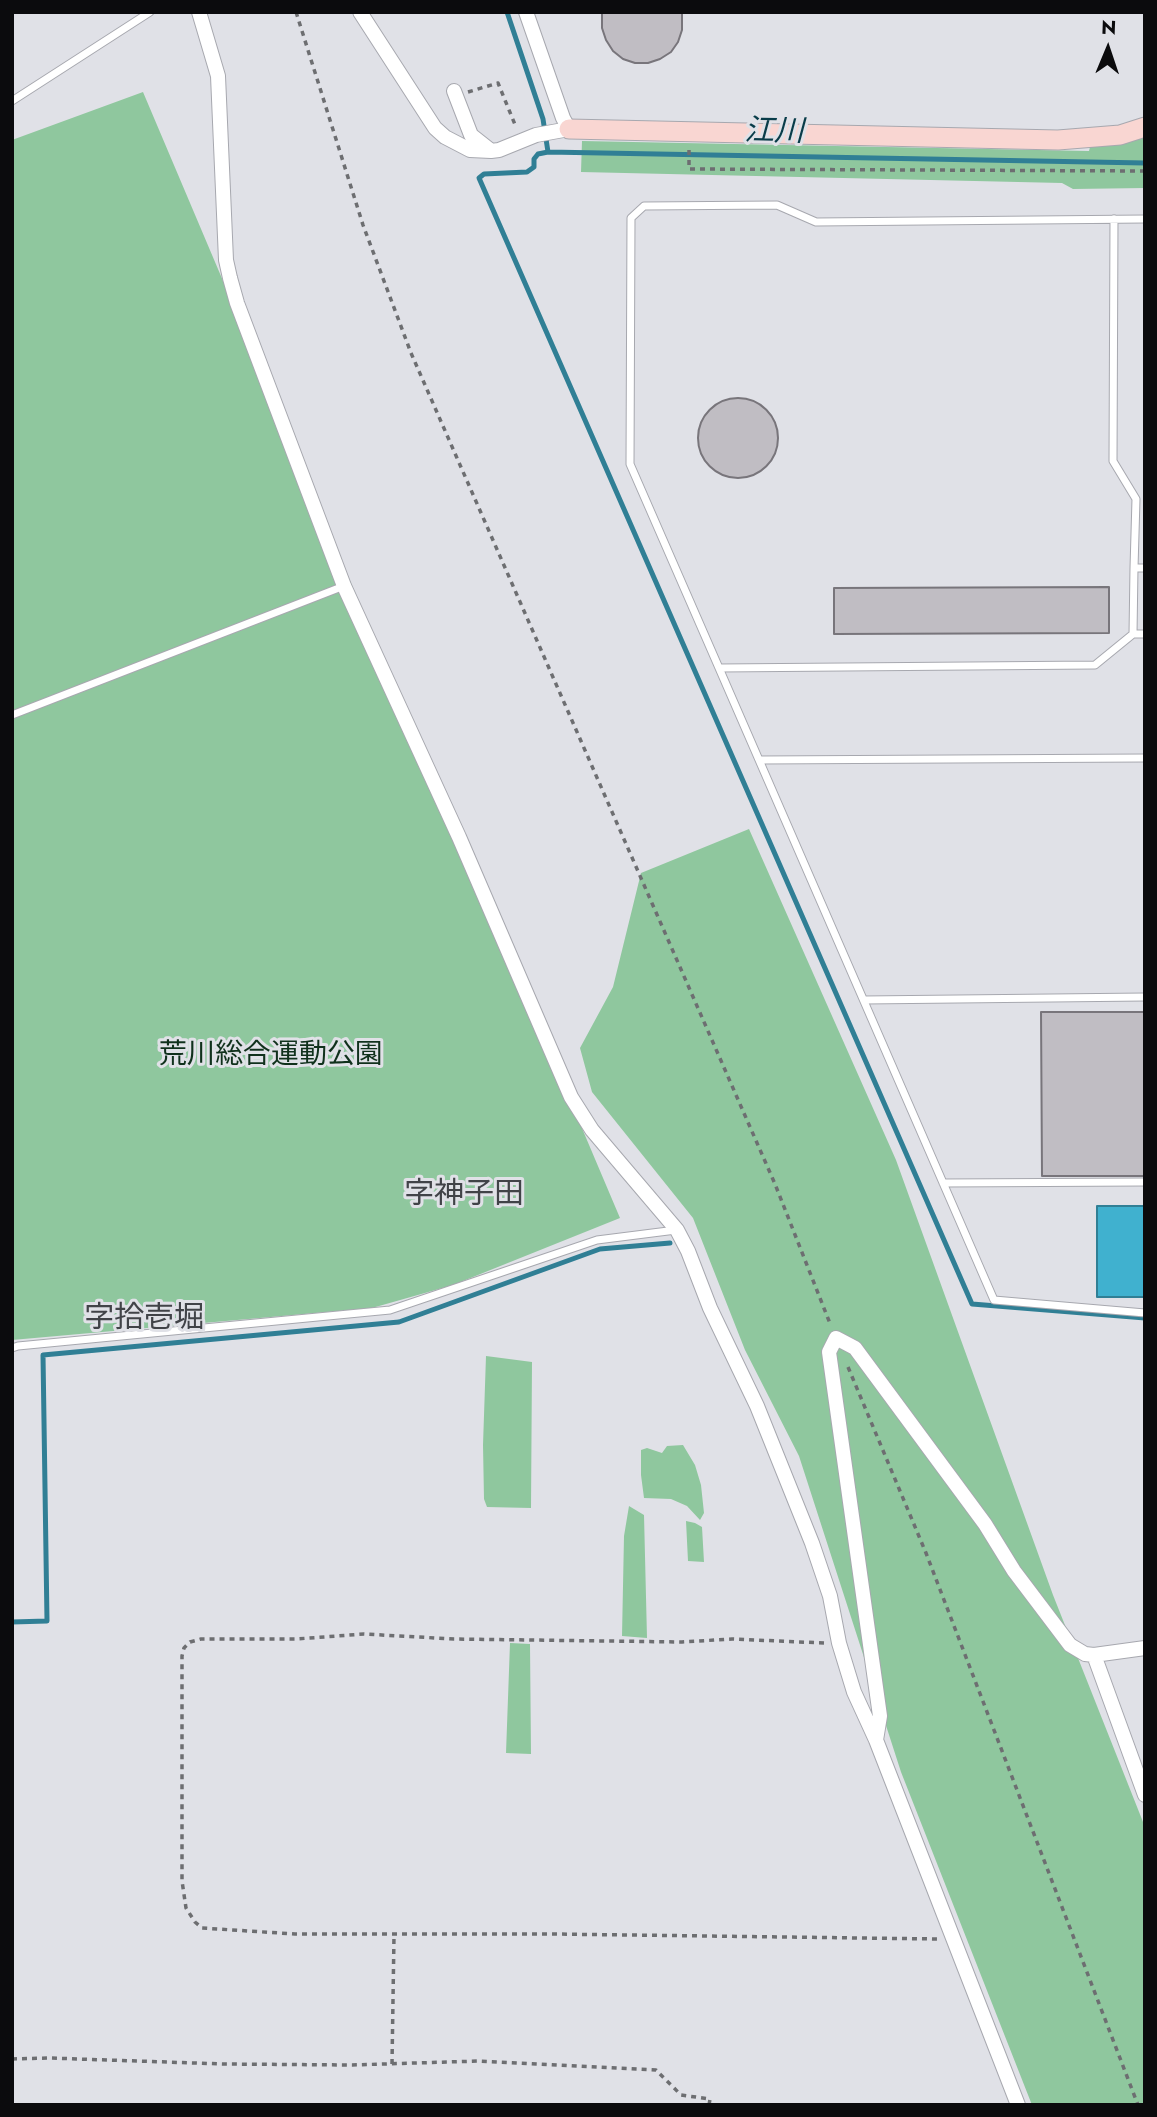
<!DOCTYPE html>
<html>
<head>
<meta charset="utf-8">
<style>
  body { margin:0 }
  #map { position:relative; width:1157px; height:2117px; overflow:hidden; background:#e0e1e7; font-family:Jost,sans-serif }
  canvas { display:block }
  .frame { position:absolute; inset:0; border:14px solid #0b0b0d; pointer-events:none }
  .north { position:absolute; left:1073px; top:14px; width:70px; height:70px; -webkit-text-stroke:5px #e0e1e7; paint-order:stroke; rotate:2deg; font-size:19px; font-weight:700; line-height:28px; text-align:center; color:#0b0b0d }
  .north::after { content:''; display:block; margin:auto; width:24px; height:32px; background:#0b0b0d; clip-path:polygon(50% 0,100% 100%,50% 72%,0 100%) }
</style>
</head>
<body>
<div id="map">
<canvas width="1157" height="2117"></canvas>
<div class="frame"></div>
<div class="north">N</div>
</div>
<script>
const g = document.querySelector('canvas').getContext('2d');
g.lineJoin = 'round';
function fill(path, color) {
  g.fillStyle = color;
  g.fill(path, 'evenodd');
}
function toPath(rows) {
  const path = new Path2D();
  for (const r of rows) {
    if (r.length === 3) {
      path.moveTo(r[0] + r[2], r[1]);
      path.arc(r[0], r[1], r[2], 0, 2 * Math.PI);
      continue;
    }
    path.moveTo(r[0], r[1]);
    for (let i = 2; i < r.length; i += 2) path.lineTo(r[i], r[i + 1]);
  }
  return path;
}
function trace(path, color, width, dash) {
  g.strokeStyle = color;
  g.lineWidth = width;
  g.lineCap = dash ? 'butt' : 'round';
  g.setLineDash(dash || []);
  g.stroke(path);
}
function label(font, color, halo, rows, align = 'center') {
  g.font = font + ' Jost,"Noto Sans JP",sans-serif';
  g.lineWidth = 6;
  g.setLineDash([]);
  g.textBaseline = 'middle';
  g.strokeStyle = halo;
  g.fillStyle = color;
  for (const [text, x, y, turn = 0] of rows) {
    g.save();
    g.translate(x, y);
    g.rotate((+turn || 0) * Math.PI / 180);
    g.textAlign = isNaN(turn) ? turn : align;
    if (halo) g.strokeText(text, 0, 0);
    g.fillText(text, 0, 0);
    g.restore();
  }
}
fill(toPath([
  [143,92,620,1218,453,1285,372,1308,12,1340,12,140],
  [1145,135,1145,188,1073,189,1062,183,581,172,582,141,1089,151,1090,147],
  [749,829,896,1160,1053,1595,1145,1827,1145,2105,1032,2105,901,1772,799,1456,745,1350,693,1218,592,1092,580,1048,613,987,641,873],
  [486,1356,532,1362,531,1508,487,1507,484,1499,483,1445],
  [683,1445,695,1465,701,1485,704,1513,700,1520,687,1506,671,1499,644,1498,641,1475,641,1450,647,1448,662,1453,667,1446],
  [629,1506,644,1515,647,1638,622,1636,624,1536],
  [686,1521,695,1523,702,1527,704,1562,688,1561],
  [510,1643,530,1644,531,1754,506,1753]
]), '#8fc79e');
const water = toPath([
  [1097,1206,1145,1206,1145,1297,1097,1297,1097,1206]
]);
fill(water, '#40b1cf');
trace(water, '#307f95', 2);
trace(toPath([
  [507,12,543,119,548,152],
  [1145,163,548,152,538,154,534,159,534,167,527,172,484,174,479,178,972,1304,1145,1318],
  [12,1622,47,1621,43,1355,399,1322,600,1249,670,1243]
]), '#307f95', 5);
const building = toPath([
  [602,12,682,12,682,30,678,42,671,52,660,59,648,63,635,63,623,59,613,51,606,40,602,28,602,12],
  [738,438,40],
  [1109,587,1109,633,834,634,834,588,1109,587],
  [1041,1012,1145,1012,1145,1176,1042,1176,1041,1012]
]);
fill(building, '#c0bdc3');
trace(building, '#78757b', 2);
const lane = toPath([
  [12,101,150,12],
  [1114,219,1113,461,1136,499,1134,568],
  [1145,219,816,222,777,205,644,206,631,218,630,464,719,668,1095,665,1133,634,1145,634],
  [1133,634,1134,568,1145,568],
  [719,668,994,1300,1145,1313],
  [12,715,344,586],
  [760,760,1145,758],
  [864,1000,1145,997],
  [943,1183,1145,1182],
  [12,1348,18,1346,390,1310,597,1240,676,1230]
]);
const street = toPath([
  [199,12,218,76,226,260,230,278,237,303,344,586,459,837,571,1097,592,1130,677,1230,688,1251,710,1308,757,1406,812,1543,830,1596,839,1643,854,1692,876,1740,1018,2105],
  [360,12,435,128,445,137,470,150,491,151,499,150,536,135,569,129,563,118,526,12],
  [454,91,471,135,490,150],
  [1094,1655,1145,1795],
  [876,1740,880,1716,829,1352,836,1338,855,1348,985,1524,1014,1571,1070,1645,1085,1654,1094,1655,1145,1648]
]);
const secondary = toPath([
  [569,129,1058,140,1120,135,1145,127]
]);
trace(lane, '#a7a8af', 9);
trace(street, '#a7a8af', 16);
trace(secondary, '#a7a8af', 21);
trace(toPath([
  [296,12,363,225,411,353,775,1184,831,1326],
  [468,92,498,83,516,127],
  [689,150,689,169,1145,171],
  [848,1367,926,1553,1138,2105],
  [824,1643,732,1639,682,1642,454,1639,364,1634,296,1639,201,1639,190,1642,184,1648,182,1656,182,1881,186,1908,195,1922,202,1928,295,1934,553,1934,938,1939],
  [12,2059,49,2058,224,2064,352,2065,479,2061,656,2070,681,2095,710,2099,709,2105],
  [392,2064,394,1935]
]), '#6d6e71', 3.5, [5, 5]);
trace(lane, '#fff', 7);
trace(street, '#fff', 14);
trace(secondary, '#f9d6d2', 19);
label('28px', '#10311c', '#e0e1e7', [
  ["荒川総合運動公園",271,1056]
]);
label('italic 30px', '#093c49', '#e0e1e7', [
  ["江川",774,133,1]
]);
label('30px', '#414348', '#e0e1e7', [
  ["字神子田",464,1196],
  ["字拾壱堀",144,1320]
]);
</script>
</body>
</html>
